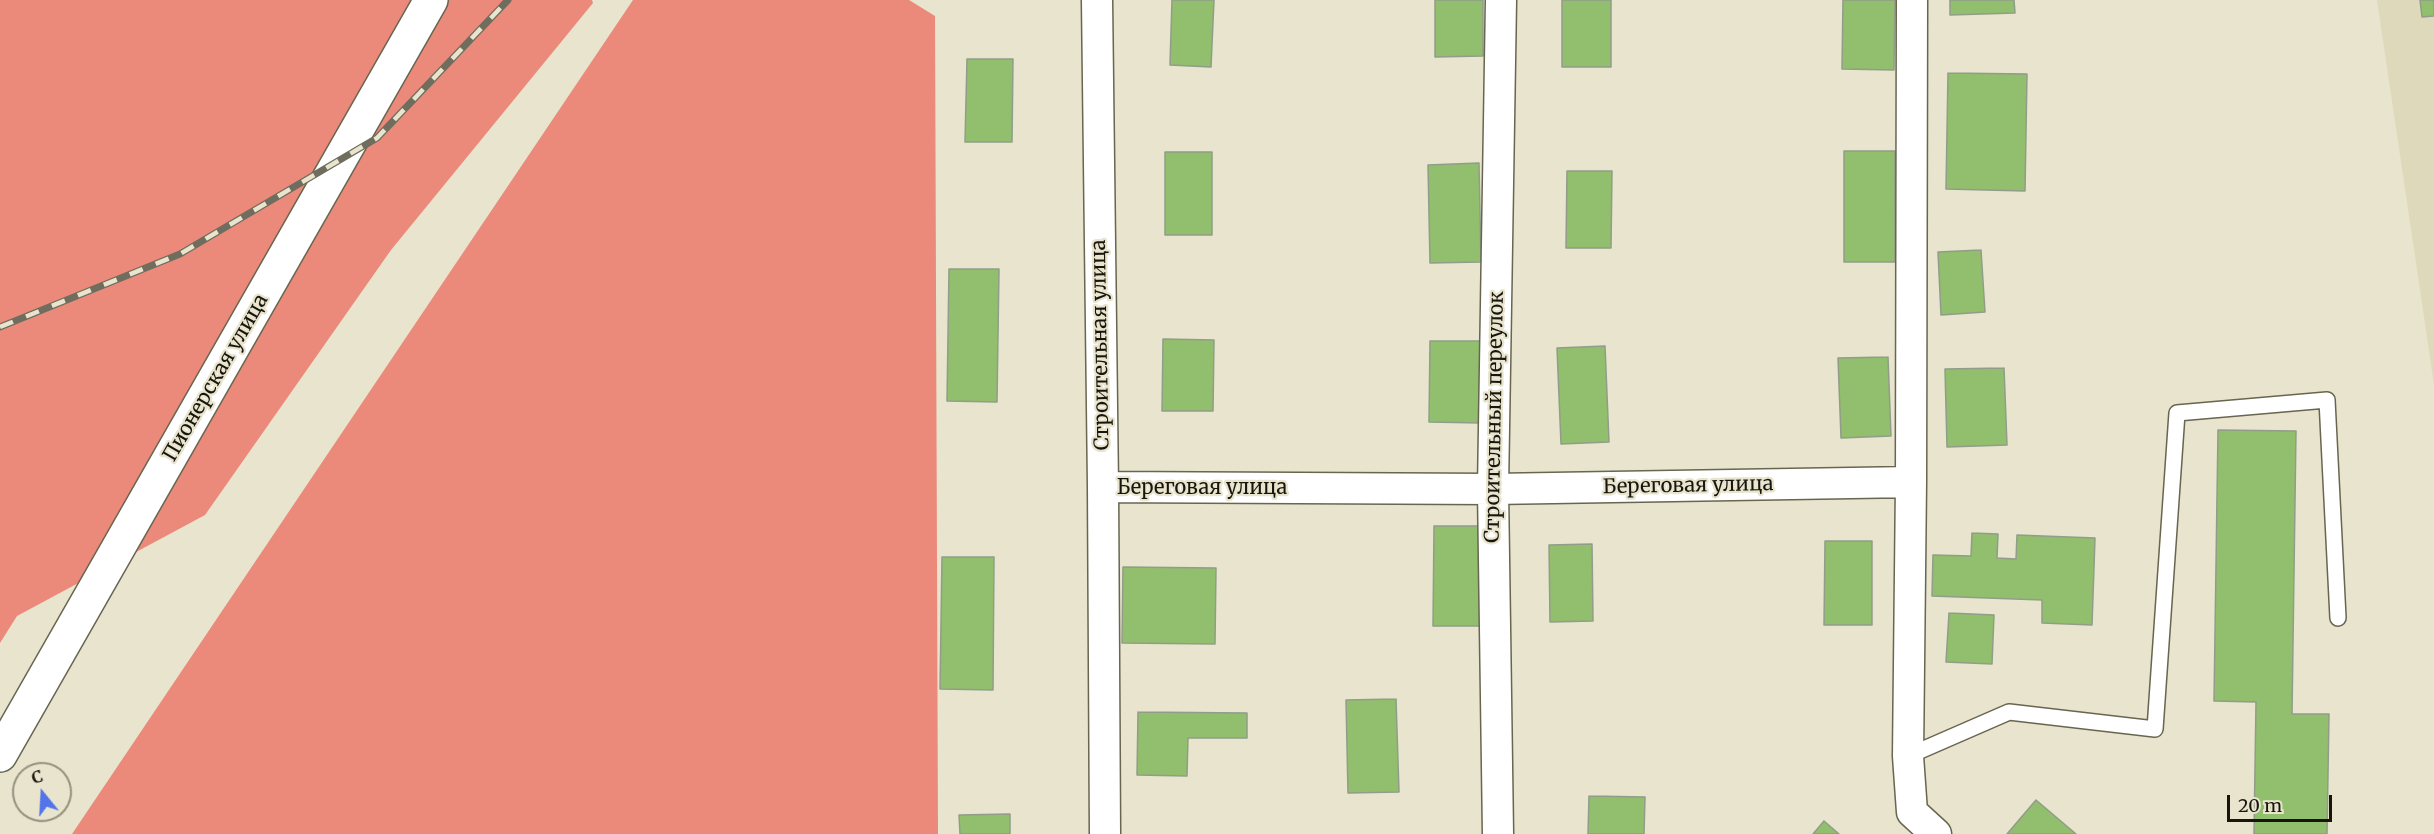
<!DOCTYPE html>
<html>
<head>
<meta charset="utf-8">
<style>
  body { margin:0 }
  #map { position:relative; width:2434px; height:834px; overflow:hidden; background:#e8e4cd; font-family:Merriweather,serif }
  canvas { display:block }
  .north { position:absolute; left:12px; top:762px; width:60px; height:60px; box-sizing:border-box; background:#e8e4cd; border:2px solid #949180; border-radius:50%; rotate:342deg; font-size:16px; font-weight:700; line-height:24px; text-align:center; color:#17150d }
  .north::after { content:''; display:block; margin:auto; width:21px; height:27px; background:#5375e9; clip-path:polygon(50% 0,100% 100%,50% 72%,0 100%) }
  .scale { position:absolute; left:2227px; top:795px; width:105px; height:27px; box-sizing:border-box; border:3px solid #17150d; border-top:0; padding-left:8px; font-size:18px; line-height:21px; white-space:nowrap; color:#17150d; -webkit-text-stroke:4px #e8e4cd; paint-order:stroke }
</style>
</head>
<body>
<div id="map">
<canvas width="2434" height="834"></canvas>
<div class="north">С</div>
<div class="scale">20 m</div>
</div>
<script>
const g = document.querySelector('canvas').getContext('2d');
g.lineJoin = 'round';
function fill(path, color) {
  g.fillStyle = color;
  g.fill(path, 'evenodd');
}
function toPath(rows) {
  const path = new Path2D();
  for (const r of rows) {
    path.moveTo(r[0], r[1]);
    for (let i = 2; i < r.length; i += 2) path.lineTo(r[i], r[i + 1]);
  }
  return path;
}
function trace(path, color, width, dash) {
  g.strokeStyle = color;
  g.lineWidth = width;
  g.lineCap = dash ? 'butt' : 'round';
  g.setLineDash(dash || []);
  g.stroke(path);
}
function label(font, color, halo, rows, align = 'center') {
  g.font = font + ' Merriweather,serif';
  g.lineWidth = 4.5;
  g.setLineDash([]);
  g.textBaseline = 'middle';
  g.strokeStyle = halo;
  g.fillStyle = color;
  for (const [text, x, y, turn = 0] of rows) {
    g.save();
    g.translate(x, y);
    g.rotate((+turn || 0) * Math.PI / 180);
    g.textAlign = isNaN(turn) ? turn : align;
    if (halo) g.strokeText(text, 0, 0);
    g.fillText(text, 0, 0);
    g.restore();
  }
}
fill(toPath([
  [2377,0,2434,0,2434,385,2426,330]
]), '#ded9ba');
fill(toPath([
  [0,0,592,0,593,3,391,250,205,515,17,616,0,643],
  [633,0,909,0,935,16,938,834,72,834]
]), '#eb8a7a');
const building = toPath([
  [1172,0,1214,0,1211,67,1170,65,1172,0],
  [1435,0,1483,0,1483,56,1435,57,1435,0],
  [1562,0,1611,0,1611,67,1562,67,1562,0],
  [1843,0,1895,0,1894,70,1842,69,1843,0],
  [1950,0,2014,0,2015,13,1950,15,1950,0],
  [2420,0,2434,0,2434,16,2422,17,2420,0],
  [967,59,1013,59,1012,142,965,142,967,59],
  [1948,73,2027,74,2025,191,1946,189,1948,73],
  [1844,151,1895,151,1895,262,1844,262,1844,151],
  [1165,152,1212,152,1212,235,1165,235,1165,152],
  [1479,163,1481,262,1430,263,1428,165,1479,163],
  [1567,171,1612,171,1611,248,1566,248,1567,171],
  [1981,250,1985,312,1941,315,1938,252,1981,250],
  [949,269,999,269,997,402,947,401,949,269],
  [1163,339,1214,340,1213,411,1162,411,1163,339],
  [1430,341,1481,341,1481,423,1429,422,1430,341],
  [1605,346,1609,442,1561,444,1557,348,1605,346],
  [1888,357,1891,436,1841,438,1838,358,1888,357],
  [2004,368,2007,445,1947,447,1945,369,2004,368],
  [2218,430,2296,431,2292,714,2329,714,2327,834,2254,834,2256,702,2214,701,2218,430],
  [1434,526,1481,526,1481,626,1433,626,1434,526],
  [1972,533,1998,534,1997,558,2016,559,2017,535,2095,538,2092,625,2042,623,2042,600,1932,596,1933,555,1971,556,1972,533],
  [1825,541,1872,541,1872,625,1824,625,1825,541],
  [1592,544,1593,621,1550,622,1549,545,1592,544],
  [942,557,994,557,993,690,940,689,942,557],
  [1123,567,1216,568,1215,644,1122,643,1123,567],
  [1949,613,1994,615,1992,664,1946,662,1949,613],
  [1396,699,1399,792,1348,793,1346,700,1396,699],
  [1138,712,1247,713,1247,738,1188,738,1187,776,1137,775,1138,712],
  [1589,796,1645,797,1644,834,1588,834,1589,796],
  [2036,800,2076,834,2007,834,2036,800],
  [1010,814,1010,834,960,834,959,815,1010,814],
  [1824,821,1839,834,1813,834,1824,821]
]);
fill(building, '#91bf6d');
trace(building, '#919d89', 1.5);
const service = toPath([
  [1908,756,2009,712,2155,729,2177,413,2327,400,2338,618]
]);
const minor = toPath([
  [1097,0,1103,487,1105,834],
  [1911,482,1912,0],
  [1103,487,1493,489,1911,482,1908,756,1912,812,1936,834],
  [1498,834,1493,489,1501,0]
]);
const tertiary = toPath([
  [0,755,431,0]
]);
trace(service, '#686550', 18);
trace(minor, '#686550', 33);
trace(tertiary, '#686550', 36);
trace(service, '#fff', 15);
trace(minor, '#fff', 30);
trace(tertiary, '#fff', 33);
const rail = toPath([
  [0,327,180,254,377,138,508,0]
]);
trace(rail, '#6f6d5e', 7);
trace(rail, '#e8e4cd', 4.5, [14]);
label('20px', '#17150d', '#e8e4cd', [
  ["Строительная улица",1101,345,-91],
  ["Пионерская улица",216,378,-60],
  ["Строительный переулок",1495,417,-89],
  ["Береговая улица",1688,486,-1],
  ["Береговая улица",1202,488]
]);
</script>
</body>
</html>
